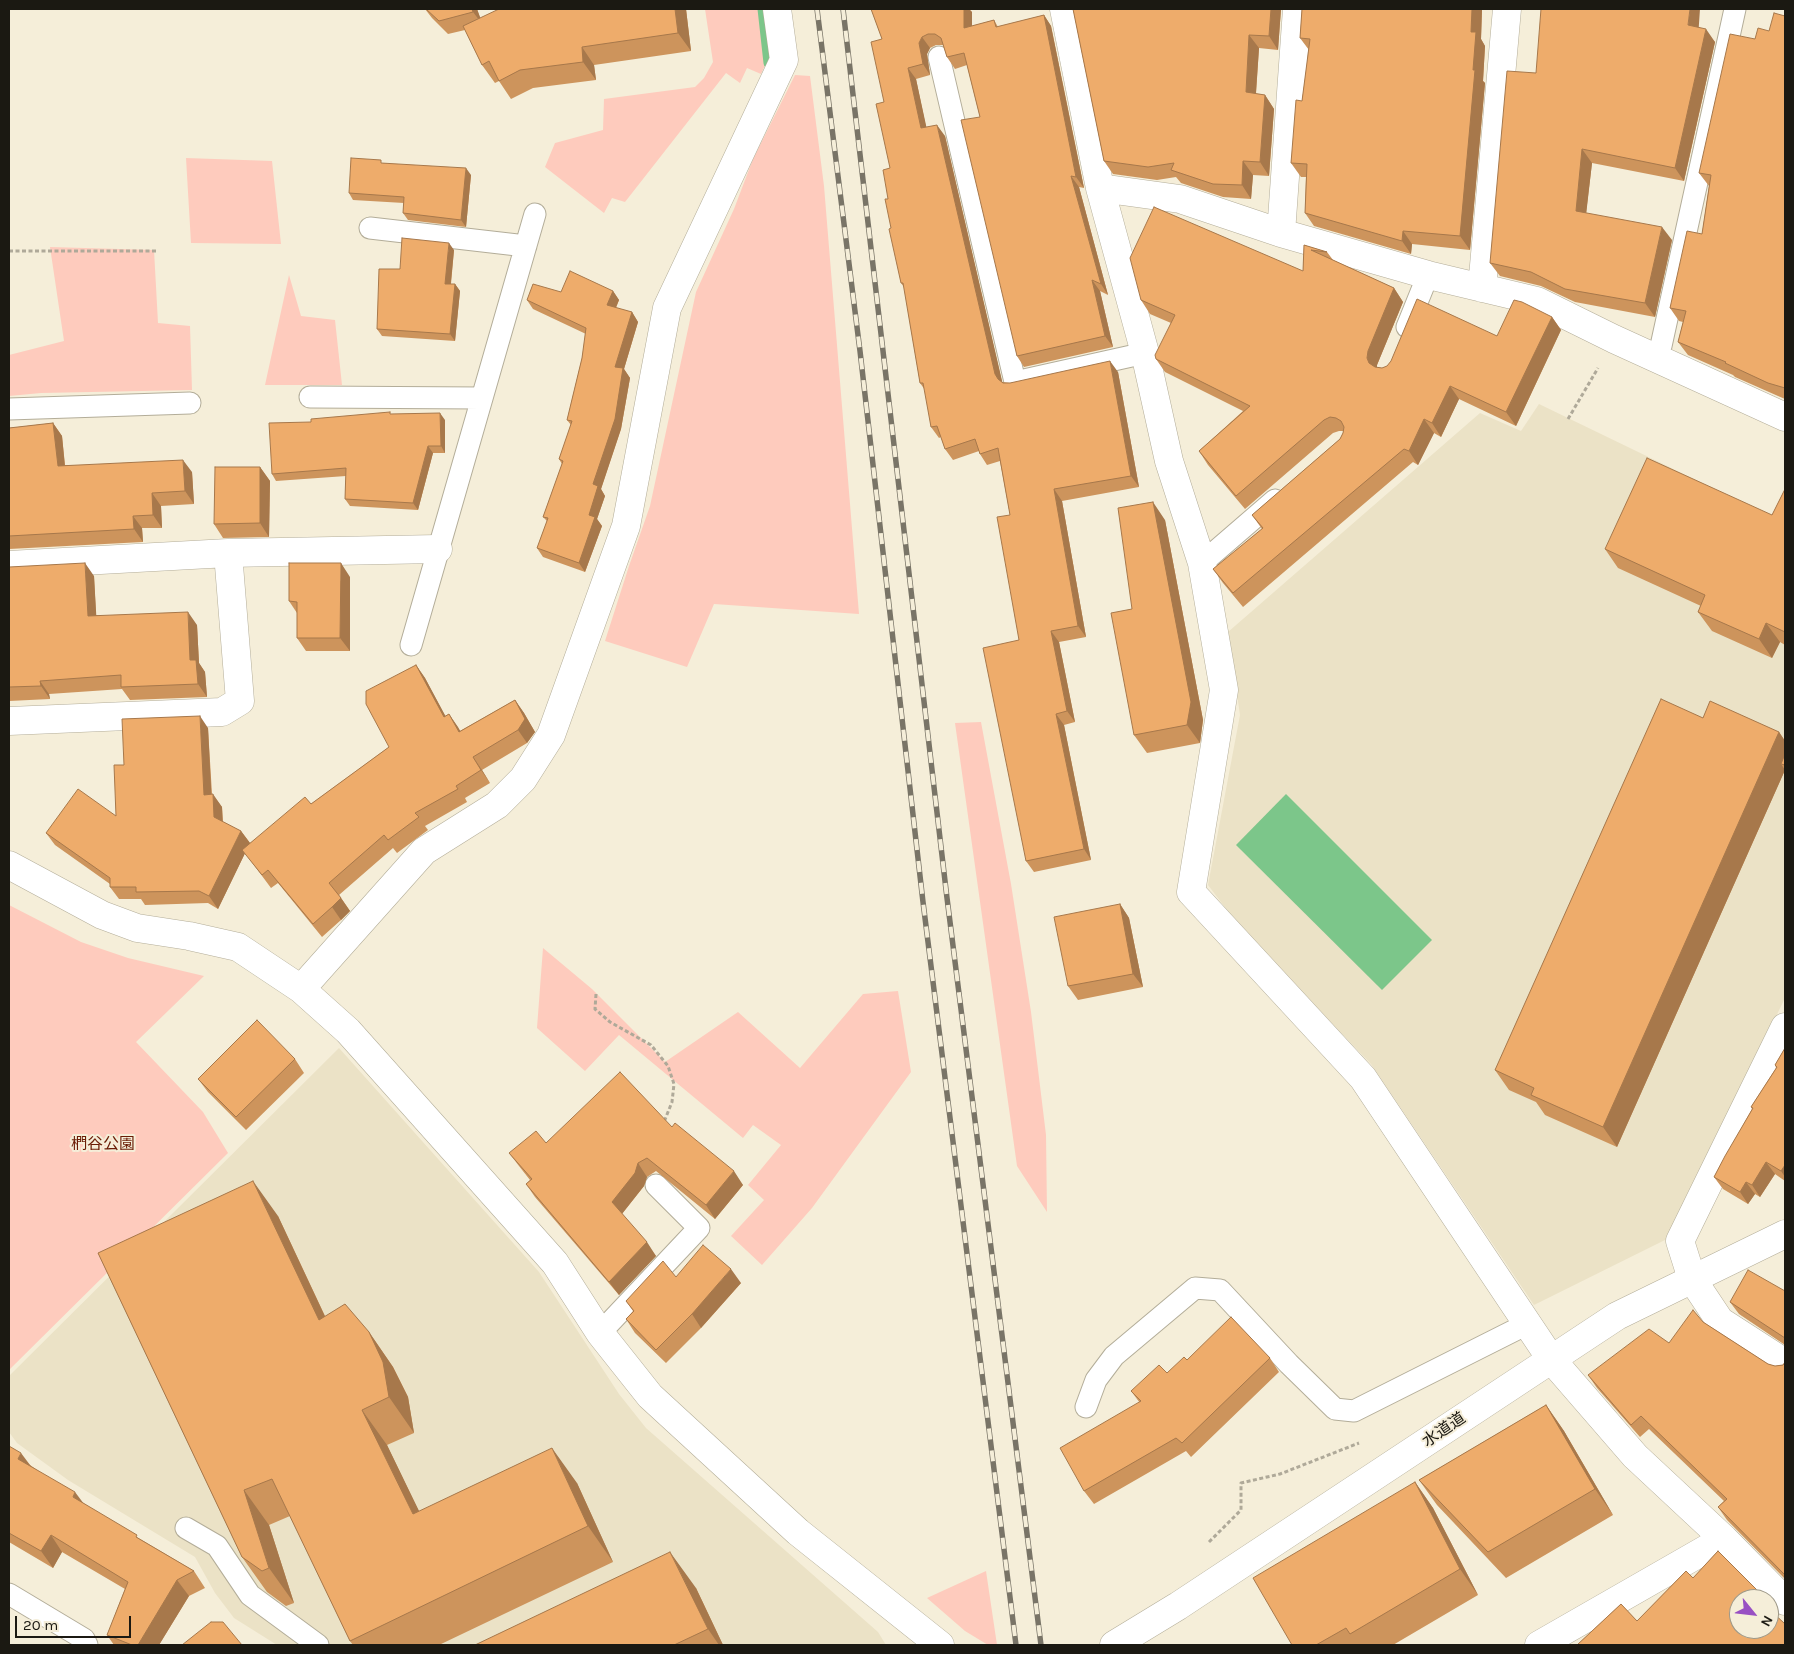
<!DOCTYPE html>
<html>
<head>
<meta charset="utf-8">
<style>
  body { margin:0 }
  #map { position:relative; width:1794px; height:1654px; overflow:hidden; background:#f5eed9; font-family:Karla,sans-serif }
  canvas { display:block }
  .frame { position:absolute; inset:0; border:10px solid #1b1912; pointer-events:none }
  .north { position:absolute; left:1729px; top:1589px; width:50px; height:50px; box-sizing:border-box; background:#f5eed9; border:1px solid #9e9989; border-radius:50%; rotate:119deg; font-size:14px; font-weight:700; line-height:20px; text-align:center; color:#1b1912 }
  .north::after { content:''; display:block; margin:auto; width:18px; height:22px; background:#9850c3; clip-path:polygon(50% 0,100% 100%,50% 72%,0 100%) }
  .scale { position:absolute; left:15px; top:1616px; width:116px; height:22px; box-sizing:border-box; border:2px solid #1b1912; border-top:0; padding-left:6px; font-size:15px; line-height:18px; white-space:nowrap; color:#1b1912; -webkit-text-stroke:4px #f5eed9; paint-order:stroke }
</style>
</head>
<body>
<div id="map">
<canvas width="1794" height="1654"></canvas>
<div class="frame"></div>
<div class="north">N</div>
<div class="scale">20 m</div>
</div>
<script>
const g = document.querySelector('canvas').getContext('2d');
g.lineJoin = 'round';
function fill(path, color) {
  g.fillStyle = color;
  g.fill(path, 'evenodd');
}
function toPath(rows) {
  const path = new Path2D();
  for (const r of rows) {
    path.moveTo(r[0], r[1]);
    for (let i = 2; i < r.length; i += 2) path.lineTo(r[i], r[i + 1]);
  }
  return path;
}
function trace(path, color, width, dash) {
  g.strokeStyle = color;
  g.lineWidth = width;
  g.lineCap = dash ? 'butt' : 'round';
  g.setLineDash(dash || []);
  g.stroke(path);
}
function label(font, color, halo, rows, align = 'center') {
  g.font = font + ' Karla,"Noto Sans JP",sans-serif';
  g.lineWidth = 4;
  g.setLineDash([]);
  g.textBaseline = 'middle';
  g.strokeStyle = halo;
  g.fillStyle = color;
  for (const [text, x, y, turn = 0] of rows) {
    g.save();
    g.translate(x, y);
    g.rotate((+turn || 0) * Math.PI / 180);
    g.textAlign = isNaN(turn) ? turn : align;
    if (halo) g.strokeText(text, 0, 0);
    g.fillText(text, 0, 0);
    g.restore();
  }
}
fill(toPath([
  [1539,404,1785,523,1785,998,1667,1239,1534,1305,1371,1064,1243,931,1208,885,1240,715,1228,632,1480,413,1521,431],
  [339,1048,539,1272,619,1394,646,1428,878,1632,886,1645,277,1645,234,1618,215,1593,195,1557,68,1480,17,1443,9,1432,9,1376]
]), '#ebe2c6');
fill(toPath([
  [705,9,758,9,766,63,761,74,747,68,740,83,726,73,625,202,612,198,604,213,545,167,555,143,603,130,604,99,695,87,704,78,713,62],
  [795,75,810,76,824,186,859,614,714,604,687,667,605,641,629,566,650,506,696,292,734,209,753,159],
  [186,158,272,161,281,244,191,243],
  [50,247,154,250,158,323,190,326,192,390,41,393,9,396,9,355,64,341],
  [289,275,301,316,335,320,342,385,265,385],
  [981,722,1011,884,1031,1012,1046,1135,1047,1212,1017,1166,955,723],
  [9,905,81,942,128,958,204,976,136,1042,203,1112,228,1153,9,1370],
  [543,948,592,989,665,1062,738,1012,800,1068,863,994,898,991,911,1072,812,1208,762,1265,731,1236,764,1200,748,1185,781,1145,753,1125,743,1138,619,1035,585,1071,537,1028],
  [986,1571,997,1645,988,1645,965,1631,927,1598]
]), '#fecbbd');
fill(toPath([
  [1286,794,1432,940,1382,990,1236,845]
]), '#7cc68a');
trace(toPath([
  [763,9,769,63]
]), '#7cc68a', 11);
const service = toPath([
  [939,57,1015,382,1145,353],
  [370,228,526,246],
  [1407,327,1428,275],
  [1661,346,1735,9],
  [310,397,482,398],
  [9,409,190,403],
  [1202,563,1275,500],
  [411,645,535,214],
  [600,1333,699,1228,656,1185],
  [1086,1407,1096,1380,1114,1356,1195,1288,1220,1290,1289,1364,1335,1409,1354,1411,1527,1324],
  [186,1528,217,1546,250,1595,318,1645],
  [9,1594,84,1639,87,1645]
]);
const minor = toPath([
  [1064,9,1100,188,1145,353,1169,461,1202,563,1224,690,1191,892,1363,1078,1551,1359,1635,1456,1724,1539,1785,1601],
  [1100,188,1180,199,1281,233,1428,275,1537,301,1614,339,1785,417],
  [1281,233,1297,9],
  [1482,288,1507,9],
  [228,553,438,549],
  [9,565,228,553,240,701,222,712,9,721],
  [9,865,102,915,137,928,189,936,238,947,301,989,348,1031,555,1263,600,1333,650,1396,798,1532,940,1645],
  [301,989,424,851,497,805,523,779,551,735,626,526,667,308,784,60,777,9],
  [1785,1027,1680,1241,1692,1279,1720,1321,1785,1363],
  [1539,1645,1724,1539]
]);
const tertiary = toPath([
  [1114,1645,1178,1606,1617,1316,1785,1234]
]);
trace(service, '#b3ad99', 23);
trace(minor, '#b3ad99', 29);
trace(tertiary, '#b3ad99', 29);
trace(toPath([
  [9,251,157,251],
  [1568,419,1598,368],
  [596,994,595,1009,610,1022,651,1045,668,1066,674,1084,672,1102,664,1122],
  [1209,1542,1241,1510,1241,1483,1280,1474,1359,1443]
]), '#afa999', 3, [4, 2.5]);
trace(service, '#fff', 21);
trace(minor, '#fff', 28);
trace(tertiary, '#fff', 28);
const rail = toPath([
  [817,9,860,351,923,902,1016,1645],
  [843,9,947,898,1041,1645]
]);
trace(rail, '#797467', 5.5);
trace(rail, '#f5eed9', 4, [11]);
fill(toPath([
  [425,9,477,9,480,18,686,9,691,51,594,65,596,80,533,88,511,99,499,81,495,83,482,65,465,30,448,34,432,18],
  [871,9,969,9,972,12,972,26,994,20,998,27,1044,15,1051,26,1084,188,1079,187,1108,295,1100,291,1113,347,1024,367,1017,356,980,117,967,65,955,69,947,57,943,45,936,45,930,48,927,54,930,75,916,79,926,127,945,136,1002,382,1010,383,1118,372,1139,487,1062,501,1086,637,1059,642,1075,722,1064,725,1091,860,1034,872,1026,861,1019,640,1010,515,1000,461,987,465,980,454,979,451,953,460,945,449,941,437,939,438,931,427,925,390,920,383,904,287,901,283,891,228,888,199,890,168,884,102,882,39],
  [1073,9,1281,9,1278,50,1259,48,1256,94,1265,95,1274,109,1269,176,1253,175,1251,199,1223,197,1181,183,1176,177,1157,180,1113,174,1104,161],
  [1302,9,1482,9,1481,39,1485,46,1483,81,1485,83,1470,250,1412,244,1411,254,1314,226,1305,213,1306,177,1301,177,1291,163,1302,101,1309,50,1300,38],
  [1785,16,1785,399,1778,396,1735,377,1733,375,1688,355,1678,342,1683,322,1679,321,1670,308,1702,234,1709,186,1699,173,1755,39,1769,31],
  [1699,27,1715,42,1684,181,1592,163,1586,213,1672,240,1655,317,1575,302,1541,286,1500,276,1490,263,1536,73],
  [383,163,471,175,466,227,408,220,403,213,404,203,353,200,349,193],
  [1304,245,1327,252,1333,260,1394,288,1403,302,1377,365,1377,367,1382,368,1497,336,1552,317,1561,330,1516,426,1459,399,1441,437,1434,433,1418,465,1413,462,1243,607,1223,583,1213,569,1262,529,1252,515,1340,439,1343,433,1343,431,1339,431,1333,433,1245,509,1208,465,1199,451,1243,411,1165,372,1156,359,1171,323,1150,314,1141,300,1303,271],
  [454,250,451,284,455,284,460,291,455,341,382,336,377,329,400,269],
  [613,291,619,300,616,308,632,312,638,322,624,369,630,378,621,429,601,489,605,496,597,519,602,526,585,572,543,557,537,548,547,521,543,517,562,464,559,459,571,425,567,420,582,358,586,334,533,309,527,300,561,292],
  [390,414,445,420,445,453,433,453,418,510,350,506,345,499,346,476,276,481,272,474,311,422],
  [53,423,62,436,65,465,192,472,194,504,161,506,162,528,142,528,143,542,9,549,9,428],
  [260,467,270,481,269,537,223,538,214,524],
  [1785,489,1785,645,1780,642,1772,658,1712,631,1698,612,1701,606,1618,568,1605,549,1772,515],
  [1165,520,1203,720,1200,743,1147,753,1134,735,1132,609],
  [9,567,94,576,96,615,197,625,199,663,205,672,207,697,130,700,122,689,49,694,50,699,9,701],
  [350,577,350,651,306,651,297,638,297,613,289,601],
  [416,665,425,678,445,716,449,714,460,731,515,700,524,713,535,732,527,743,482,770,490,783,465,798,467,802,425,826,428,830,397,853,393,848,339,895,350,911,341,920,322,937,278,883,271,888,245,853,218,909,208,903,145,905,141,899,119,899,110,887,110,884,55,845,46,833,116,816,124,765,208,728,212,794,222,807,223,822,241,831,250,843,311,804,389,747],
  [1703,718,1779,732,1785,741,1785,770,1617,1147,1545,1115,1536,1102,1509,1090,1495,1070],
  [1120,904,1129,918,1143,987,1078,1000,1068,986],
  [1785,1048,1785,1181,1775,1174,1760,1197,1755,1194,1748,1204,1723,1189,1714,1177,1752,1109,1751,1107,1776,1068,1775,1065],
  [295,1059,304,1073,246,1130,208,1092,198,1079],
  [672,1127,743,1185,715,1219,656,1171,647,1177,644,1186,622,1214,656,1256,619,1295,535,1197,526,1184,530,1180,519,1166,509,1153,546,1143],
  [278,1216,325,1316,369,1332,393,1367,408,1397,414,1433,387,1445,419,1512,577,1483,613,1562,439,1645,353,1645,350,1641,290,1516,269,1525,294,1603,286,1606,267,1592,242,1557,98,1253],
  [676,1277,741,1283,701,1328,666,1363,635,1333,626,1319,633,1311,626,1301],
  [1785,1291,1785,1345,1739,1314,1730,1302],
  [1703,1322,1768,1364,1775,1366,1783,1365,1785,1362,1785,1579,1727,1520,1718,1507,1724,1501,1649,1429,1640,1437,1597,1388,1588,1375,1669,1343],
  [1270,1358,1279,1372,1191,1457,1186,1451,1094,1504,1084,1491,1140,1403,1131,1391,1167,1373,1187,1360],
  [1546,1405,1564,1431,1613,1515,1506,1578,1437,1505,1419,1480],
  [9,1446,30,1465,83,1503,140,1539,194,1571,205,1588,189,1596,159,1645,114,1645,107,1635,125,1589,62,1552,53,1568,9,1542],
  [1415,1482,1433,1508,1478,1595,1393,1645,1292,1645],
  [1718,1551,1765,1599,1739,1599,1739,1629,1769,1629,1769,1605,1773,1611,1772,1612,1785,1624,1785,1645,1577,1645,1621,1604,1637,1621,1686,1571,1693,1578],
  [696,1588,723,1645,475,1645]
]), '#cd945c');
fill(toPath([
  [472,9,477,9,483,25,473,12],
  [675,9,686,9,691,51,678,33],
  [964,9,969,9,972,12,972,40,964,28],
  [1271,9,1281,9,1278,50,1269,36],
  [1472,9,1482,9,1481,39,1485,46,1483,81,1485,83,1470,250,1460,236],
  [1690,9,1700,9,1698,38,1688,25],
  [1044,15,1051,26,1084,188,1076,177],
  [1706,29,1715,42,1684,181,1675,168],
  [1249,35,1259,48,1255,106,1246,92],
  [922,37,930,48,927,54,930,75,923,64,919,43],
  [582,47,594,65,596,80,583,62],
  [908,68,916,79,929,139,921,128],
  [1265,95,1274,109,1269,176,1260,162],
  [937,125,945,136,1003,385,998,379,995,374],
  [1582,149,1592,163,1585,224,1576,211],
  [1243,161,1253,175,1251,199,1242,185],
  [466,168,471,175,466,227,461,220],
  [1071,176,1079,187,1108,295,1101,284],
  [1662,227,1672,240,1655,317,1645,303],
  [1403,231,1412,244,1411,254,1402,241],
  [449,243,454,250,450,291,445,284],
  [1092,280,1100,291,1113,347,1105,336],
  [455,284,460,291,455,341,450,334],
  [1394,288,1403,302,1377,365,1377,371,1369,363,1367,358,1368,351],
  [613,291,619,300,613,314,607,305],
  [632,312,638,322,624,369,630,378,621,429,601,489,605,496,597,519,602,526,585,572,579,563,589,515,593,484,615,367],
  [1552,317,1561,330,1516,426,1506,412],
  [1110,361,1118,372,1139,487,1131,476],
  [1450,386,1459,399,1441,437,1432,423],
  [440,413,445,420,445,453,441,446],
  [1424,419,1434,433,1418,465,1409,451],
  [53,423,62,436,66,478,58,466],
  [428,446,433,453,418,510,413,503],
  [183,460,192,472,194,504,185,491],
  [260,467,270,481,269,537,260,523],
  [1054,489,1062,501,1086,637,1078,626],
  [152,493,161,506,162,528,153,515],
  [1153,502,1165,520,1203,720,1200,743,1187,725],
  [133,516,142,528,143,542,134,529],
  [85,563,94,576,97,628,88,616],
  [341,563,350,577,350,651,340,638],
  [188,612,197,625,199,663,205,672,207,697,198,684,190,660],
  [1766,623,1780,642,1772,658,1759,639],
  [1051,631,1059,642,1075,722,1067,711],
  [416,665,425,678,453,730,444,717],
  [40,681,49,694,50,699,41,686],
  [515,700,524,713,535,732,527,743,518,730],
  [449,714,458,727,468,745,459,732],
  [1056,714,1064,725,1091,860,1084,849],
  [200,716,208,728,212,807,204,795],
  [1779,732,1785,741,1785,765,1781,764,1785,770,1617,1147,1603,1127],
  [473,757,482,770,490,783,481,770],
  [213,794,222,807,223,830,214,817],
  [241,831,250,843,218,909,209,896],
  [341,898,350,911,341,920,332,907],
  [1120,904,1129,918,1143,987,1133,974],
  [1766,1162,1775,1174,1760,1197,1752,1185],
  [638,1163,647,1177,644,1186,621,1215,612,1202],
  [1785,1165,1785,1177,1781,1171],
  [734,1171,743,1185,715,1219,706,1205],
  [253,1181,278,1216,343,1355,319,1320],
  [1746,1182,1755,1194,1748,1204,1740,1192],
  [647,1242,656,1256,619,1295,609,1282],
  [731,1269,741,1283,701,1328,692,1314],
  [369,1332,393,1367,408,1397,414,1433,389,1397],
  [1546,1405,1564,1431,1613,1515,1595,1489],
  [362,1410,387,1445,438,1550,413,1514],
  [552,1448,577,1483,613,1562,588,1526],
  [21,1453,33,1469,18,1459],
  [1415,1482,1433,1508,1478,1595,1460,1569],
  [244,1490,269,1525,294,1603,269,1568],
  [75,1492,87,1508,73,1497],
  [51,1535,62,1552,53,1568,41,1551],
  [670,1552,696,1588,723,1645,719,1645,708,1629],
  [177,1580,189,1596,159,1645,138,1645]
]), '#a7784b');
const building = toPath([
  [426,9,472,9,473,12,439,21,426,9],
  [499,9,675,9,678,33,582,47,583,62,520,70,499,81,489,61,482,65,463,26,499,9],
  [871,9,964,9,964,28,994,20,996,27,1044,15,1076,177,1071,176,1101,284,1092,280,1105,336,1017,356,961,120,980,117,964,53,947,57,941,38,935,34,928,34,922,37,919,43,923,64,908,68,921,128,937,125,995,374,998,379,1003,383,1010,383,1110,361,1131,476,1054,489,1078,626,1051,631,1067,711,1056,714,1084,849,1026,861,983,648,1019,640,997,517,1010,515,998,448,980,454,975,439,945,449,937,426,931,427,923,383,920,383,903,283,901,283,889,229,891,228,885,199,888,199,883,170,890,168,876,104,884,102,871,42,882,39,871,9],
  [1073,9,1271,9,1269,36,1249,35,1246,92,1265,95,1260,162,1243,161,1242,185,1213,184,1171,170,1174,163,1148,167,1104,161,1073,9],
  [1302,9,1472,9,1471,32,1476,32,1473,70,1475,70,1460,236,1403,231,1402,241,1305,213,1307,164,1291,163,1296,100,1302,101,1310,39,1300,38,1302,9],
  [1541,9,1690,9,1688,25,1706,29,1675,168,1582,149,1576,211,1662,227,1645,303,1565,289,1531,272,1490,263,1507,71,1536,73,1541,9],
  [1774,13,1785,16,1785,388,1768,383,1725,363,1726,362,1678,342,1686,311,1670,308,1687,231,1702,234,1711,175,1699,173,1730,34,1755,39,1758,28,1769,31,1774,13],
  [351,158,381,160,381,163,466,168,461,220,403,213,404,197,349,193,351,158],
  [1154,207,1303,271,1304,245,1327,252,1311,250,1394,288,1368,351,1367,358,1369,363,1375,367,1382,368,1387,366,1391,361,1417,299,1497,336,1514,300,1522,302,1552,317,1506,412,1450,386,1432,423,1424,419,1409,451,1404,449,1233,593,1213,569,1263,528,1252,515,1340,439,1343,433,1344,427,1341,421,1336,418,1330,417,1324,420,1236,496,1199,451,1250,406,1156,359,1155,355,1175,315,1141,300,1130,258,1154,207],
  [402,238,449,243,445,284,455,284,450,334,377,329,379,269,400,269,402,238],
  [570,271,613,291,607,305,632,312,615,367,623,368,615,419,593,484,598,486,589,515,595,517,579,563,537,548,548,518,543,517,563,461,559,459,572,421,567,420,582,358,586,328,527,300,533,284,561,292,570,271],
  [390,412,390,414,440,413,441,446,428,446,413,503,345,499,346,468,272,474,269,423,311,422,311,419,390,412],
  [53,423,58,466,183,460,185,491,152,493,153,515,133,516,134,529,9,536,9,428,53,423],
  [1647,458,1772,515,1785,489,1785,632,1766,623,1759,639,1698,612,1705,595,1605,549,1647,458],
  [215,467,260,467,260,523,214,524,215,467],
  [1153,502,1191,702,1187,725,1134,735,1111,613,1132,609,1118,508,1153,502],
  [85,563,88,616,188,612,190,660,196,660,198,684,121,687,121,675,40,681,41,686,9,687,9,567,85,563],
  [289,563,341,563,340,638,297,638,297,602,289,601,289,563],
  [416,665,444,717,449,714,459,732,515,700,525,719,518,730,473,757,481,770,456,786,458,789,415,813,419,817,388,840,384,835,329,883,341,898,332,907,313,924,268,870,262,875,242,850,305,797,311,804,389,747,366,704,366,691,416,665],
  [1661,699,1703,718,1710,701,1779,732,1603,1127,1531,1095,1534,1088,1495,1070,1661,699],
  [200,716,204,795,213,794,214,817,241,831,209,896,199,891,136,892,136,887,110,887,110,878,46,833,78,789,116,816,114,765,124,765,122,719,200,716],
  [1785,754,1785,765,1781,764,1785,754],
  [1120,904,1133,974,1068,986,1054,917,1120,904],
  [257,1020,295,1059,236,1117,198,1079,257,1020],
  [1785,1048,1785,1165,1781,1171,1766,1162,1752,1185,1746,1182,1740,1192,1714,1177,1725,1156,1753,1108,1751,1107,1777,1067,1775,1065,1785,1048],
  [620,1072,672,1127,675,1123,734,1171,706,1205,647,1158,638,1163,635,1173,612,1202,647,1242,609,1282,526,1184,532,1179,509,1153,536,1131,546,1143,620,1072],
  [253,1181,319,1320,345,1304,369,1332,383,1362,389,1397,362,1410,413,1514,552,1448,588,1526,350,1641,272,1479,244,1490,269,1568,262,1571,242,1557,98,1253,253,1181],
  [703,1245,731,1269,692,1314,656,1350,626,1319,634,1311,626,1301,663,1261,676,1277,703,1245],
  [1748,1270,1785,1291,1785,1338,1730,1302,1748,1270],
  [1693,1310,1703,1322,1768,1364,1775,1366,1783,1365,1785,1362,1785,1575,1718,1507,1727,1499,1641,1416,1631,1425,1588,1375,1649,1329,1669,1343,1693,1310],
  [1231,1317,1270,1358,1182,1443,1176,1438,1084,1491,1060,1448,1141,1401,1131,1391,1159,1365,1167,1373,1184,1357,1187,1360,1231,1317],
  [1546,1405,1595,1489,1488,1552,1419,1480,1546,1405],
  [9,1446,21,1453,18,1459,75,1492,73,1497,137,1535,136,1537,194,1571,177,1580,138,1645,132,1645,107,1635,128,1582,51,1535,41,1551,9,1533,9,1446],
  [1415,1482,1460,1569,1350,1634,1346,1628,1316,1645,1292,1645,1253,1578,1415,1482],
  [1718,1551,1763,1596,1759,1599,1739,1599,1739,1629,1769,1629,1769,1609,1785,1624,1785,1645,1577,1645,1621,1604,1637,1621,1686,1571,1693,1578,1718,1551],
  [670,1552,708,1629,674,1645,475,1645,670,1552],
  [211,1622,223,1622,242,1645,182,1645,211,1622]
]);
fill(building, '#eeac6b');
trace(building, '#a7784b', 1);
label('16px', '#6a1c05', '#f5eed9', [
  ["椚谷公園",103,1144]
]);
label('16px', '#1b1912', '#f5eed9', [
  ["水道道",1444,1430,-34]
]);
</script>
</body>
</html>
